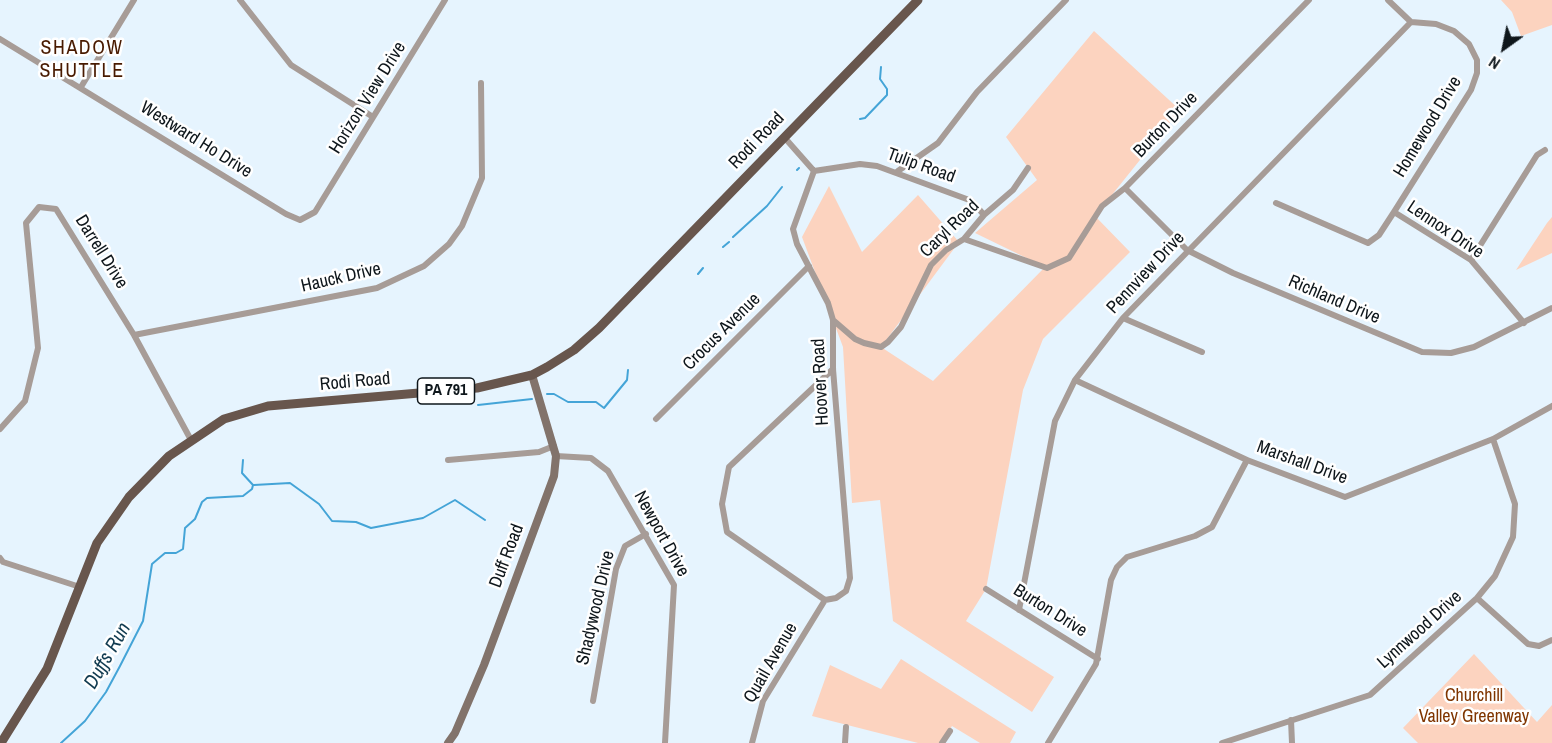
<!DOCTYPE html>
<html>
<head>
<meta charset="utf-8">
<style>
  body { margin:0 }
  #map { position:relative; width:1552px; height:743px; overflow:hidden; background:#e6f4fe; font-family:"Archivo Narrow",sans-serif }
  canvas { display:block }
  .north { position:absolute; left:1474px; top:18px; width:60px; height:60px; -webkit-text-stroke:4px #fff; paint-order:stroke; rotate:213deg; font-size:16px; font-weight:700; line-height:24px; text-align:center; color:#0e161b }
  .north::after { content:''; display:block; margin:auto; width:21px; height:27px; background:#0e161b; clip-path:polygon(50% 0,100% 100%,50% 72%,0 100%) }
</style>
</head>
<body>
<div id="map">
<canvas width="1552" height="743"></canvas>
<div class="north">N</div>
</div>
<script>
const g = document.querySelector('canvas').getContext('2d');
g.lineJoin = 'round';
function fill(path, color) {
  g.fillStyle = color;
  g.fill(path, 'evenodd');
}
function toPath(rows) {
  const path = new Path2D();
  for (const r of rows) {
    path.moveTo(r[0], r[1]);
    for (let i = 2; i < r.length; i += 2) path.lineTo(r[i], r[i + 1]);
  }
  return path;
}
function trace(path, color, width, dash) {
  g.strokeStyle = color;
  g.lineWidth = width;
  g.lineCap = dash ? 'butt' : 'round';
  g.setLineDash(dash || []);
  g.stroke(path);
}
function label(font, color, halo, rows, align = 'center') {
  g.font = font + ' "Archivo Narrow",sans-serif';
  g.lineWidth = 5;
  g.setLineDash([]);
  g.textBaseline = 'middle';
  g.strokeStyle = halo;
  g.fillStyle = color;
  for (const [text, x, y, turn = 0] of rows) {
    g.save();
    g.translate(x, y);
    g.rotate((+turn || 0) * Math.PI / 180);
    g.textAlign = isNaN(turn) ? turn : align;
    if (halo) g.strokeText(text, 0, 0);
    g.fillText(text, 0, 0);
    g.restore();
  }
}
fill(toPath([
  [1501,0,1552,0,1552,25,1521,36,1512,12],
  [1094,31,1180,110,1095,216,1130,252,1043,339,1023,390,986,589,966,621,1054,677,1032,712,893,621,880,500,852,503,843,347,802,237,829,186,862,252,918,195,959,242,881,347,933,381,1045,267,975,233,1037,180,1006,137],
  [1552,217,1552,253,1516,270,1547,223],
  [1474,654,1537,722,1552,705,1552,743,1418,743,1403,728],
  [901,659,1016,732,1010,743,980,743,952,726,942,743,918,743,812,716,830,665,881,689]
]), '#fcd3bf');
trace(toPath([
  [860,119,865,118,887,95,887,89,880,79,881,67],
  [797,170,799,168],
  [733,237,767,206,782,187],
  [723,247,729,242],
  [698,274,703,268],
  [547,394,554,394,568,402,596,402,604,408,627,380,628,370],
  [478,405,532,399],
  [254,485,290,483,319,504,332,521,356,522,371,528,423,518,455,500,485,520],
  [61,743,85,721,106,692,120,666,143,621,152,564,165,553,176,553,183,549,185,528,195,519,202,502,207,498,243,496,252,489,253,485,242,473,243,460]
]), '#44a4d7', 2);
trace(toPath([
  [240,0,291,65,373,117],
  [0,39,286,214,300,220,315,212,445,0],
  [81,87,134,0],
  [784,137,814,171,860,164,877,166,972,201,984,215],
  [814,171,793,229,797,244,828,303,833,320,833,369,850,578,846,591,836,598,825,600,727,532,722,504,729,467,833,369],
  [898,171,938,143,977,92,1066,0],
  [1125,188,1187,250,1233,273,1422,352,1451,353,1474,347,1552,308],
  [1276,203,1368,243,1379,235,1394,212,1471,90,1477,73,1477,60,1469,44,1454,31,1436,24,1411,22,1388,0],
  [1394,212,1471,260,1524,323],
  [964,239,1047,268,1069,258,1102,206,1125,188,1309,0],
  [1471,260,1537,155,1545,150],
  [1123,318,1202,352],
  [833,320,855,339,864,343,881,347,888,342,901,327,931,265,946,250,964,239,984,215,1013,190,1028,168],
  [134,335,377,288,424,266,449,244,462,226,482,178,481,83],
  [1075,380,1247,460,1345,497,1493,439,1552,406],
  [656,419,809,266],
  [0,429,25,401,38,348,26,223,39,207,56,209,134,335,191,440],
  [556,456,591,458,608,471,674,585,665,743],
  [448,460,539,452,554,446],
  [0,558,3,562,80,587],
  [986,589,1098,659],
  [1477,598,1528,644,1539,646,1552,640],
  [1019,610,1055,421,1075,380,1123,318,1411,22],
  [593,701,616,569,625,546,646,534],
  [1291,720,1292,743],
  [752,743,763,701,825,600],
  [845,743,846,727],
  [942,743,950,731],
  [1048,743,1096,664,1111,580,1117,567,1127,557,1195,536,1212,527,1247,460],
  [1222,743,1370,695,1477,598,1495,576,1513,537,1515,504,1493,439]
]), '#a79c97', 6);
trace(toPath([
  [448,743,455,733,484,665,554,476,556,456,532,375]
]), '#82736b', 8);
trace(toPath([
  [1,743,47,669,97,543,129,497,169,456,224,419,268,406,477,388,532,375,547,367,574,350,599,328,918,0]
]), '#68564d', 9);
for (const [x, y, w] of [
  [446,391,57]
]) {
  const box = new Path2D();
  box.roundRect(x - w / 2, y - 13, w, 26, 4.5);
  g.fillStyle = '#fff';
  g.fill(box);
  trace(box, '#0e161b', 1.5);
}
label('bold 16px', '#0e161b', null, [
  ["PA 791",446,391]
]);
label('18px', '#0e161b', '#fff', [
  ["Horizon View Drive",368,98,-58],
  ["Burton Drive",1166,125,-46],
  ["Homewood Drive",1428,127,-59],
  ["Westward Ho Drive",196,140,32],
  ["Rodi Road",757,141,-46],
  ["Tulip Road",921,166,20],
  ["Caryl Road",950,229,-44],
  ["Lennox Drive",1445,230,34],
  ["Darrell Drive",101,252,58],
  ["Pennview Drive",1146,273,-47],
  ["Hauck Drive",341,278,-13],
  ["Richland Drive",1334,300,23],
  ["Crocus Avenue",722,332,-45],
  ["Rodi Road",355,382,-5],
  ["Hoover Road",821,382,-93],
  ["Marshall Drive",1302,463,20],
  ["Newport Drive",661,534,61],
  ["Duff Road",507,556,-69],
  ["Shadywood Drive",596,608,-77],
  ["Burton Drive",1050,611,32],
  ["Lynnwood Drive",1420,630,-42],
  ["Quail Avenue",771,663,-60]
]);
label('18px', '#7f3500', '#fff', [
  ["Churchill",1474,696],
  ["Valley Greenway",1474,717]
]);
g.letterSpacing = '1.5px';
label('20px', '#481a00', '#fff', [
  ["SHADOW",82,49],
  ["SHUTTLE",82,72]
]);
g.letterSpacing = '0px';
label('italic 20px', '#113b50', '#fff', [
  ["Duffs Run",108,656,-60]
]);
</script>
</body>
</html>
